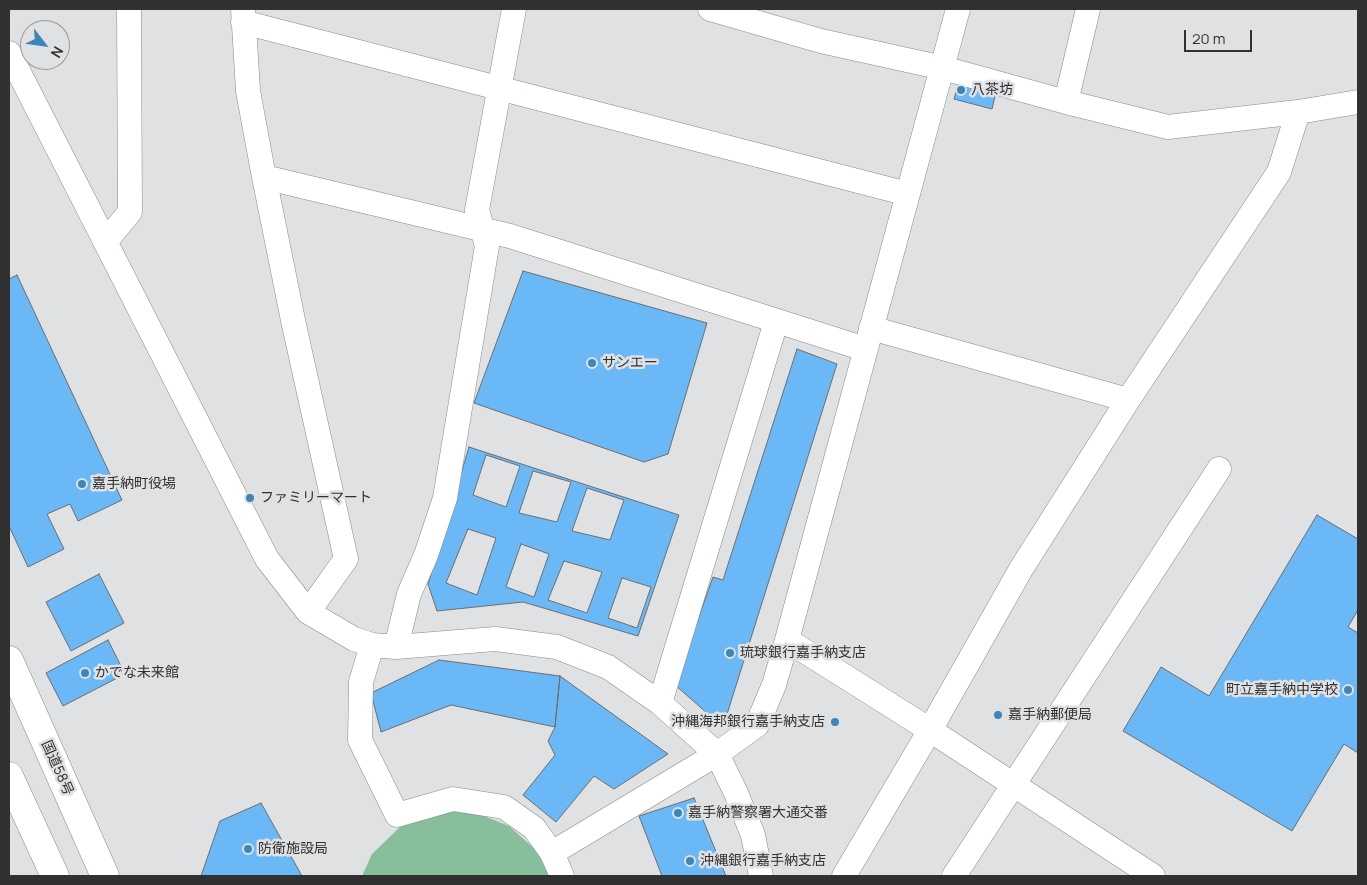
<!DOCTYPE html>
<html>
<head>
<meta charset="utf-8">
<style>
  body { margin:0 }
  #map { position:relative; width:1367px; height:885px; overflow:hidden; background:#e0e1e3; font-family:Manrope,sans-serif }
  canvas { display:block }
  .frame { position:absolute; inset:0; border:10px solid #313132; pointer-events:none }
  .north { position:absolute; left:20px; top:20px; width:50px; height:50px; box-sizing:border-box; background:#e0e1e3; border:1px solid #9a9b9c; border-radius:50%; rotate:120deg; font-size:14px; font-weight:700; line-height:20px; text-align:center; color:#313132 }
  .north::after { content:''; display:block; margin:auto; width:18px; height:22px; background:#3c86ba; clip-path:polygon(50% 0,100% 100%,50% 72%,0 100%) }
  .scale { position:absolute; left:1184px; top:30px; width:68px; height:22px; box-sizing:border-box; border:2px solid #313132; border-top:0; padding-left:6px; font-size:15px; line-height:18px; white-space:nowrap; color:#313132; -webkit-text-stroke:4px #e0e1e3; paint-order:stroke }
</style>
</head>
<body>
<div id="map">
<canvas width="1367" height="885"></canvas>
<div class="frame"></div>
<div class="north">N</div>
<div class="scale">20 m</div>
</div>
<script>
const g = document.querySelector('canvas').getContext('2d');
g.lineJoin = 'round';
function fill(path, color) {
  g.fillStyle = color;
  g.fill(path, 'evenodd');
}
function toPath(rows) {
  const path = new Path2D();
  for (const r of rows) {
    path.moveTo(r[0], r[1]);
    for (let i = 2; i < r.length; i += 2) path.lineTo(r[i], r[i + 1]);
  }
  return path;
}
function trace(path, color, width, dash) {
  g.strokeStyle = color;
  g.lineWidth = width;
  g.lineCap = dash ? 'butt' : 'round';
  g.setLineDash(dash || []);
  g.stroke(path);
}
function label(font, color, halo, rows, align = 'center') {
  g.font = font + ' Manrope,"Noto Sans JP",sans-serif';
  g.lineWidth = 5;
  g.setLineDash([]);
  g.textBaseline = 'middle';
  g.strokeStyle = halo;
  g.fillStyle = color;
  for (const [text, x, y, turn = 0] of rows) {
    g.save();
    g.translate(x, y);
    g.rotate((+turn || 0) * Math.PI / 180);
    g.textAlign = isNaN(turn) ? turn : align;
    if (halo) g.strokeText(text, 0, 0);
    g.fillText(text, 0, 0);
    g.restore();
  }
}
fill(toPath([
  [435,812,474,812,509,826,537,851,549,876,362,876,372,854,400,827]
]), '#87be9c');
const building = toPath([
  [960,78,997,88,992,109,954,99,960,78],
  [523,271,707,323,668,454,644,462,474,403,523,271],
  [17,275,122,500,78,521,70,504,47,514,64,549,28,567,9,526,9,279,17,275],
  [797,349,837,364,723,727,675,685,713,577,723,580,797,349],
  [469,447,679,515,638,636,523,602,437,611,428,584,469,447],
  [486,455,520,466,506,507,473,495,486,455],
  [533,471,571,482,557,522,519,513,533,471],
  [587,488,624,500,610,540,572,531,587,488],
  [1317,515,1358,539,1358,610,1348,627,1358,633,1358,753,1344,744,1292,831,1123,731,1161,667,1209,696,1317,515],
  [468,529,496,538,477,595,446,583,468,529],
  [521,544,549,554,534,597,506,587,521,544],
  [564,561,602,572,587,613,548,600,564,561],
  [99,574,124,623,71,651,46,602,99,574],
  [622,578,651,587,637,628,608,618,622,578],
  [108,640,125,674,63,706,46,673,108,640],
  [439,660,560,676,555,727,451,705,381,732,371,693,439,660],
  [560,676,668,754,614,789,594,776,556,822,523,795,555,755,548,741,555,727,560,676],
  [694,798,726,876,662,876,639,816,694,798],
  [261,803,302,876,201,876,220,821,261,803]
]);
fill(building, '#6ab9f6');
trace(building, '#6c6d6e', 1);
const minor = toPath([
  [243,9,248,91,264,177,294,325,346,559,308,612],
  [710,9,821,41,943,68,1066,102,1168,127,1298,112,1358,102],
  [243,22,908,194],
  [9,53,267,559,308,612,354,639,372,645,396,647,495,639,557,647,608,667,660,703,717,754,736,793,753,835,761,876],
  [1066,102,1088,9],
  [264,177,510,236,865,349],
  [105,242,130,212,129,9],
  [871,328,1128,400],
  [787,640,930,730,844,876],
  [372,645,361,682,360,740,397,815,453,799,504,807,534,828,552,853,562,876],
  [396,647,409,594,426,555,445,498,487,246,477,210,514,9],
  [660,703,776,322],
  [552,853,717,754,757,725,774,685,787,640,958,9],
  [954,876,1219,469],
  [1153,876,930,730,1021,569,1128,400,1279,172,1298,112]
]);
const highway = toPath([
  [9,660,105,876],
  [9,776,55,876]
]);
trace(minor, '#88898a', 25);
trace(highway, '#88898a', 29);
trace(minor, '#fff', 24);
trace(highway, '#fff', 28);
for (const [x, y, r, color] of [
  [961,90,5,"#3c86ba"],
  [592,363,5,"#3c86ba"],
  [82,484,5,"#3c86ba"],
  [250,498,5,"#3c86ba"],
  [730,653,5,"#3c86ba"],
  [85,673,5,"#3c86ba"],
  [1348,690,5,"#3c86ba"],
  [998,715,5,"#3c86ba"],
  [835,722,5,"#3c86ba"],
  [678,813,5,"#3c86ba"],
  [248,849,5,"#3c86ba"],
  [690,861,5,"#3c86ba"]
]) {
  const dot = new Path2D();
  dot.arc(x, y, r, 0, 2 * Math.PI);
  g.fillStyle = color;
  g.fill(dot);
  trace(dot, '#e0e1e3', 2);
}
label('14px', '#313132', '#e0e1e3', [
  ["八茶坊",971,90],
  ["サンエー",602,363],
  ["嘉手納町役場",92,484],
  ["ファミリーマート",260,498],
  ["琉球銀行嘉手納支店",740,653],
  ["かでな未来館",95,673],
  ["町立嘉手納中学校",1338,690,"right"],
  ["嘉手納郵便局",1008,715],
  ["沖縄海邦銀行嘉手納支店",825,722,"right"],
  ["嘉手納警察署大通交番",688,813],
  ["防衛施設局",258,849],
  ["沖縄銀行嘉手納支店",700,861]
], 'left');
label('14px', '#313132', '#e0e1e3', [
  ["国道58号",57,768,66]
]);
</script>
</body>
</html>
